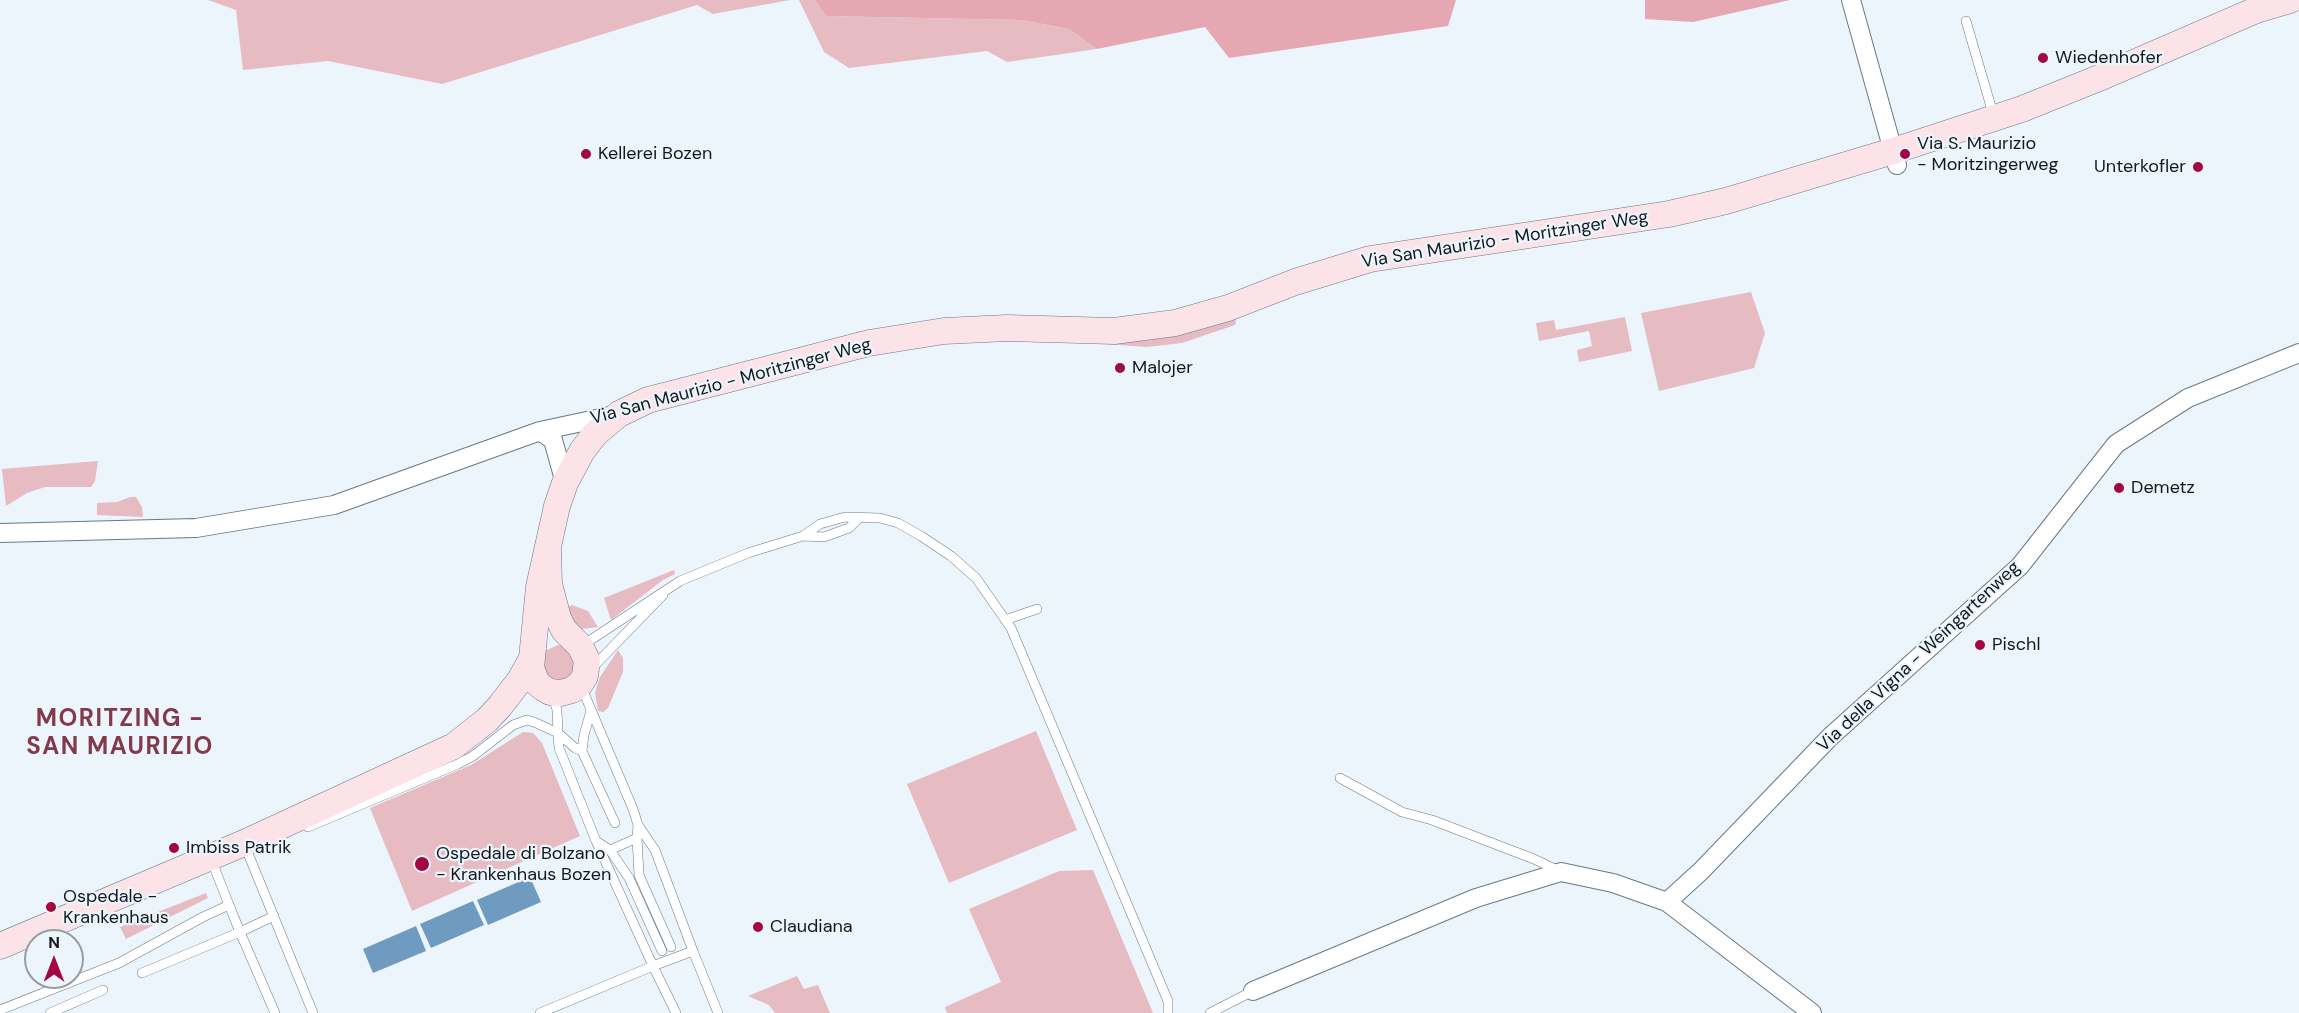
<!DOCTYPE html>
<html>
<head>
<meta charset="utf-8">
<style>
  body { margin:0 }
  #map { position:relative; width:2299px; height:1013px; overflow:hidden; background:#edf5fc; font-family:"DM Sans",sans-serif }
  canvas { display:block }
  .north { position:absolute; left:24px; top:929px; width:60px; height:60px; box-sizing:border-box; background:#edf5fc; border:2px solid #959da3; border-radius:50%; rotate:0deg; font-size:16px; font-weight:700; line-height:24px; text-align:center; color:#11181e }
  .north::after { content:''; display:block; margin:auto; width:21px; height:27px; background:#a20743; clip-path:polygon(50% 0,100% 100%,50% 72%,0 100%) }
</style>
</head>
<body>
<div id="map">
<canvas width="2299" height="1013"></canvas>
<div class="north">N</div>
</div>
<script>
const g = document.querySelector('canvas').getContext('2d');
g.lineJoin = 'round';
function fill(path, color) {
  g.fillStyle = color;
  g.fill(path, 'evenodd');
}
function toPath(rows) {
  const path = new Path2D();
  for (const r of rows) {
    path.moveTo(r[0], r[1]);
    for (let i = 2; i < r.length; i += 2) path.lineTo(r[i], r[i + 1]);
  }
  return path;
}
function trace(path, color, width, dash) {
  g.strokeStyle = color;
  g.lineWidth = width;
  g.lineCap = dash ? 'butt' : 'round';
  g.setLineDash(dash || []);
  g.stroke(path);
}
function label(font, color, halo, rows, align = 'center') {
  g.font = font + ' "DM Sans",sans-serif';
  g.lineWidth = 4.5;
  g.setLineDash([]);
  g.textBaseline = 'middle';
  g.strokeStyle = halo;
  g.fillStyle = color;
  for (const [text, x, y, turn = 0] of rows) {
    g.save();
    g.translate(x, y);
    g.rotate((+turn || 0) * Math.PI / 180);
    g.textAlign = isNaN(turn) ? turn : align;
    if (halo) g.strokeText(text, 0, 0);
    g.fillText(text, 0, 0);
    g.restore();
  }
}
fill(toPath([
  [208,0,790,0,713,14,697,5,442,84,328,61,243,70,236,10],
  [799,0,815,0,826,16,1021,20,1069,29,1097,49,1007,62,987,51,849,68,824,52],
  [1751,292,1765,333,1754,368,1659,391,1641,313],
  [1234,315,1236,322,1235,325,1182,343,1147,347,1104,344,1102,342],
  [1625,317,1632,351,1579,362,1577,350,1592,346,1589,331,1539,341,1536,323,1554,320,1556,330],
  [98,461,95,481,91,487,45,487,27,493,6,506,2,469],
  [130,497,136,497,142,507,143,517,97,515,97,503,117,502],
  [674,570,675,574,663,580,611,620,604,598],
  [572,605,588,611,598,627,582,629,575,626,563,609],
  [558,645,565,646,576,655,573,679,550,684,539,663,545,651],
  [618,650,623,658,623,672,608,708,603,712,598,711,595,693,600,677],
  [1036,731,1077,830,949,883,907,784],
  [523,732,533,733,542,743,580,836,412,911,370,808,471,765],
  [1093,870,1153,1013,947,1013,945,1007,1001,982,969,909,1059,871],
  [206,893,208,898,126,939,120,927],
  [797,976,804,989,818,985,830,1013,775,1013,769,1005,748,996]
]), '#e6bbc2');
fill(toPath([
  [815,0,1456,0,1448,26,1229,58,1205,27,1097,49,1069,29,1021,20,826,16],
  [1645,0,1790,0,1693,22,1645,19]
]), '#e5a7b1');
fill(toPath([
  [530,877,541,902,488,925,477,900],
  [473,901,484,925,431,948,420,924],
  [416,926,426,951,373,973,363,949]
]), '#6f9bc1');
const service = toPath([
  [1966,21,1994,117],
  [803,536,824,537,849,528,858,519],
  [1005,620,1037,609],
  [583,645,680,581,748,553,803,536,820,524,845,517,880,518,898,523,921,536,951,556,976,578,1011,628,1168,1001,1168,1013],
  [593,667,663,595],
  [553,695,557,710,558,733,575,748,582,751],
  [590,707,590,714,584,735,582,751,615,823],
  [1340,778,1402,812,1432,820,1534,859,1559,871],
  [638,825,655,850,693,951,718,1013],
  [308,827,458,764,473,756,513,725,527,720,534,722,558,733,559,748,596,841,610,850,637,838,638,825,633,809,581,686],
  [637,838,639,875,671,947],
  [596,841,653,966,693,951],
  [245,846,313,1013],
  [610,850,629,878,662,951],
  [274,916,240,932,275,1013],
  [142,973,240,932,229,905],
  [0,1010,119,963,203,917,229,905,211,859],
  [50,1013,103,990],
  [540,1013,653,966,676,1013],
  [1210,1013,1253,991]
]);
const minor = toPath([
  [1851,0,1897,165],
  [540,431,553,440,565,483],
  [0,533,196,528,334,505,540,431,615,415],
  [1667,902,1701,871,1830,737,2020,566,2116,444,2188,398,2299,353],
  [1253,991,1476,898,1561,872,1613,883,1667,902,1812,1013]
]);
const secondary = toPath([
  [548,547,549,584,558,618,564,630,580,646,587,660,585,676,580,684,572,690,561,693,550,692,543,688,537,683,531,668,539,587,557,506,565,483,582,451,595,434,619,414,648,400,869,343,944,331,1007,328,1114,331,1175,323,1228,308,1295,282,1370,259,1669,214,1726,201,1893,151,2022,109,2099,78,2256,10,2290,0],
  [0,946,244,843,454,746,487,720,500,706,520,680,531,660]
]);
trace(service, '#677988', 10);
trace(minor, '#677988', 20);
trace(secondary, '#677988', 27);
trace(service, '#fff', 9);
trace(minor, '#fff', 18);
trace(secondary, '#fce3e7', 26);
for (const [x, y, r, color] of [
  [2043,58,6,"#a20743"],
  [586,154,6,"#a20743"],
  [1905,154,6,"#a20743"],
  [2198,167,6,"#a20743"],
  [1120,368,6,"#a20743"],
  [2119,488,6,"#a20743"],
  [1980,645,6,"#a20743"],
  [174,848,6,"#a20743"],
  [422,864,8,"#a20743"],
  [51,907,6,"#a20743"],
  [758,927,6,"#a20743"]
]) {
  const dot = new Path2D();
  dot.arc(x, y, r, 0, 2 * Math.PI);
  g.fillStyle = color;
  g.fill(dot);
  trace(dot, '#edf5fc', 2);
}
label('18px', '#11181e', '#edf5fc', [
  ["Wiedenhofer",2055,58],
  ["Via S. Maurizio",1917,144],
  ["- Moritzingerweg",1917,165],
  ["Kellerei Bozen",598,154],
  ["Unterkofler",2186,167,"right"],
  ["Malojer",1132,368],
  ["Demetz",2131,488],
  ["Pischl",1992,645],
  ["Imbiss Patrik",186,848],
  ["Ospedale di Bolzano",436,854],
  ["- Krankenhaus Bozen",436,875],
  ["Ospedale -",63,897],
  ["Krankenhaus",63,918],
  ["Claudiana",770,927]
], 'left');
label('18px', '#11181e', '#edf5fc', [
  ["Via San Maurizio - Moritzinger Weg",1505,240,-9],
  ["Via San Maurizio - Moritzinger Weg",731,382,-15],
  ["Via della Vigna - Weingartenweg",1919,657,-43]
]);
g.letterSpacing = '1.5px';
label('bold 24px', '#823a4a', '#edf5fc', [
  ["MORITZING -",120,720],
  ["SAN MAURIZIO",120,748]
]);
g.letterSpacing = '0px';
</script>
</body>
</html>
